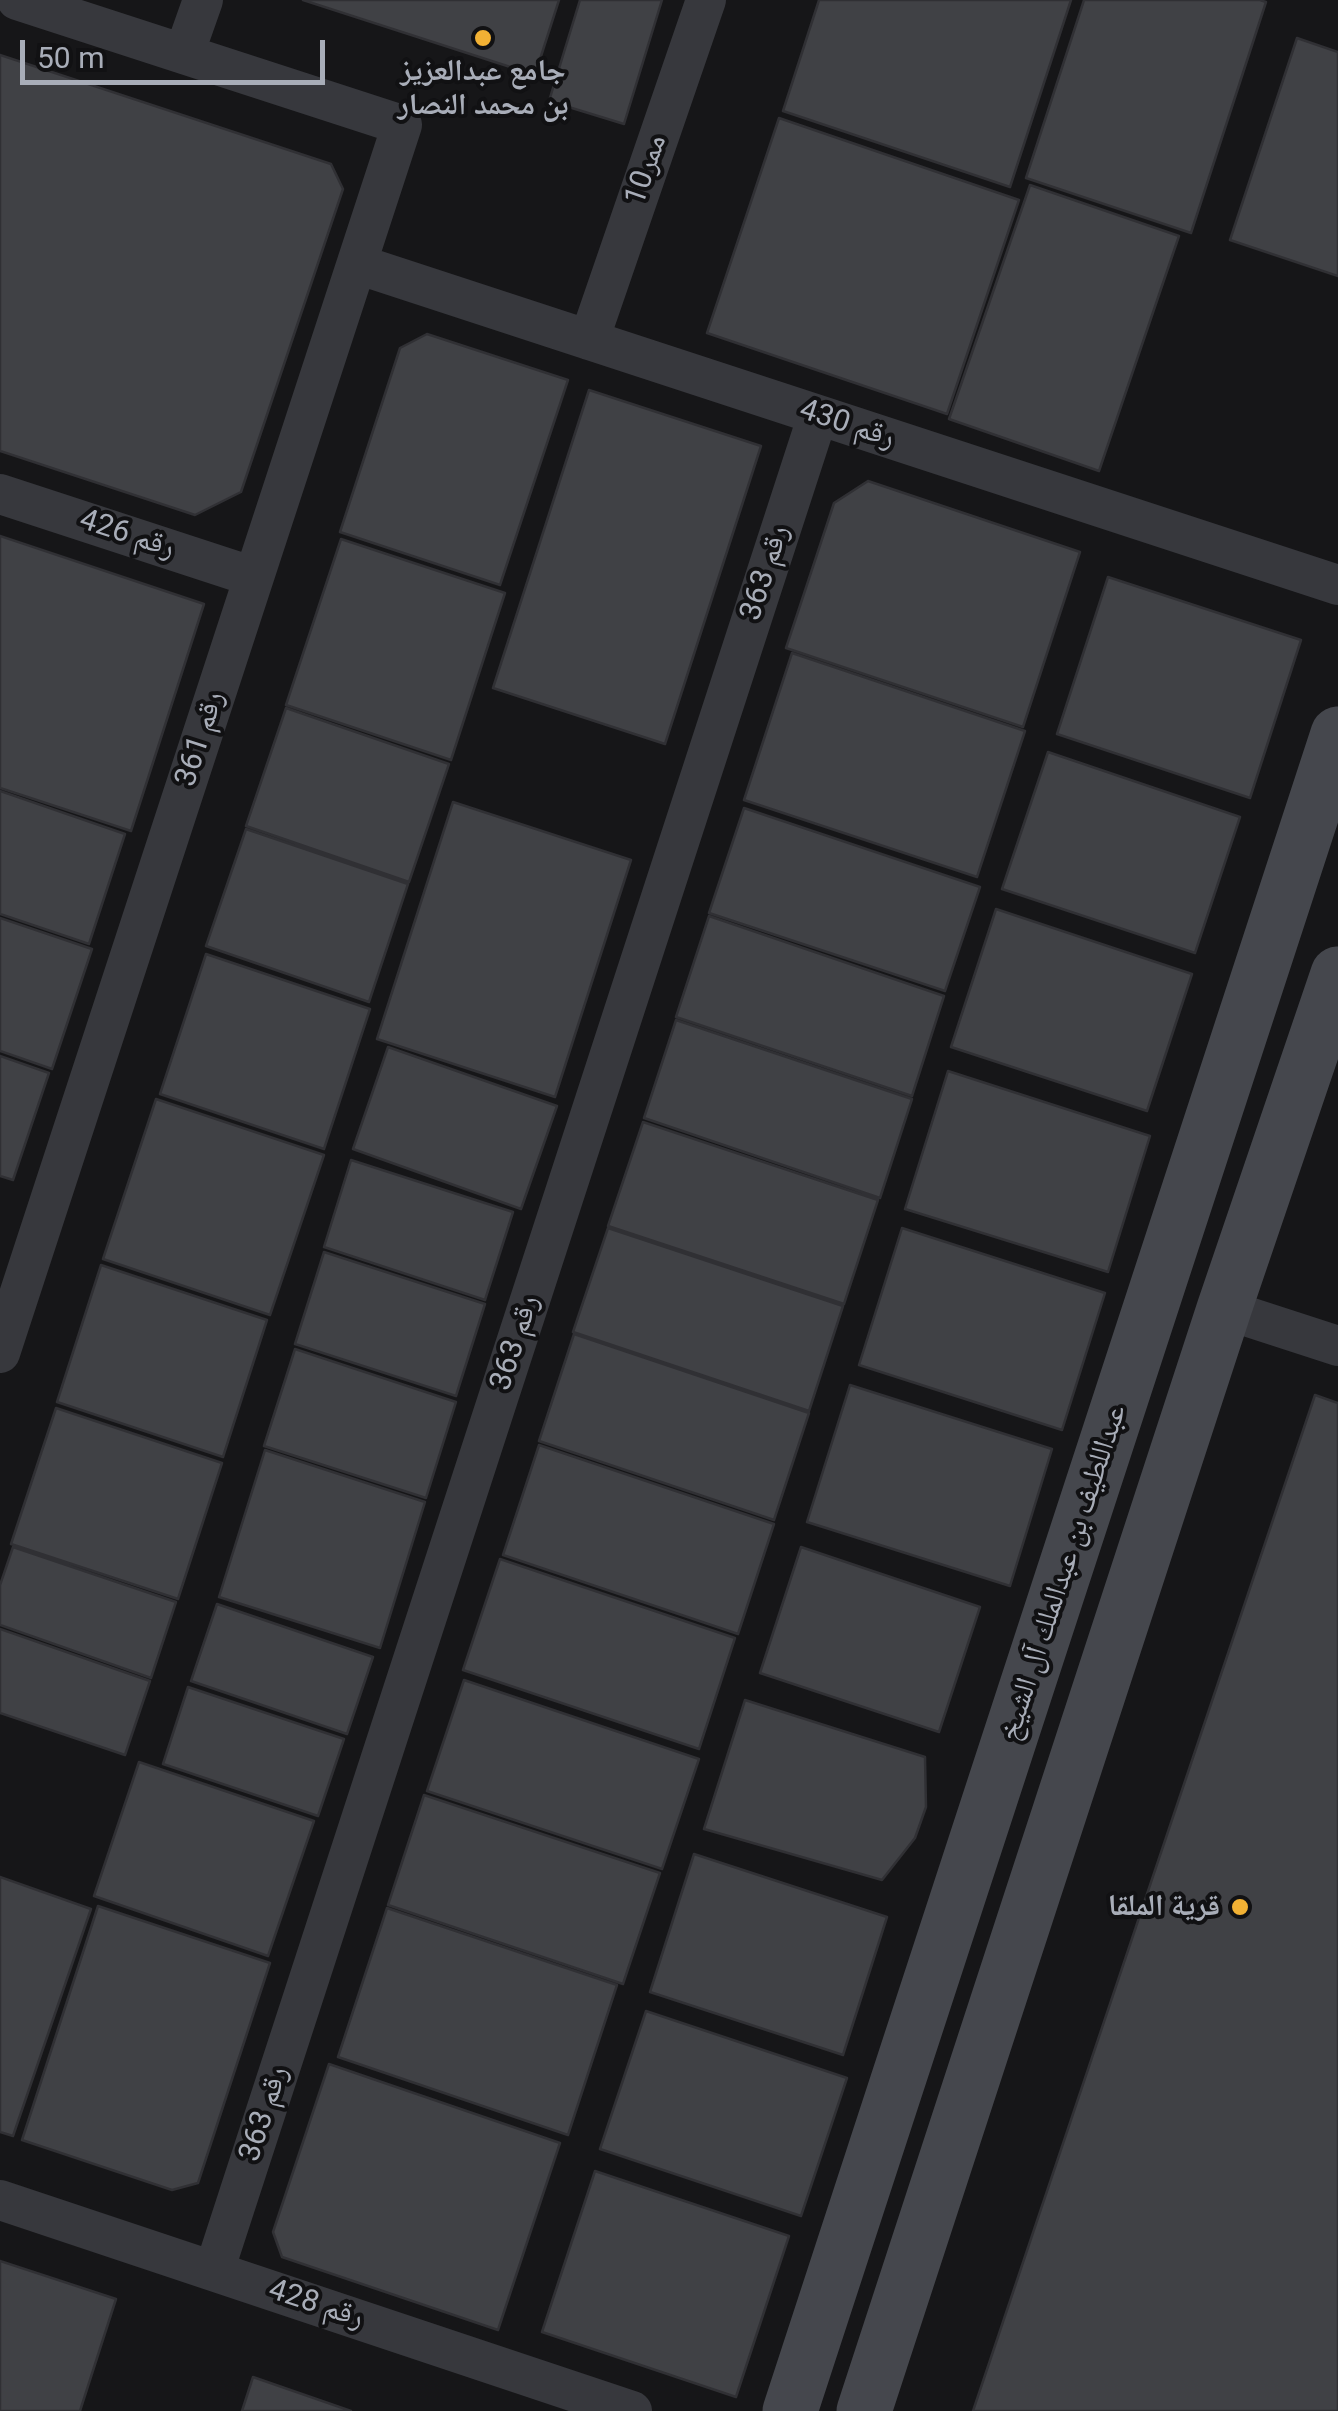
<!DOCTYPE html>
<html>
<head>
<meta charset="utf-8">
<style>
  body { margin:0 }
  #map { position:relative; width:1338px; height:2411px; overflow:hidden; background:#161618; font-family:Roboto,sans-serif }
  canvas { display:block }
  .scale { position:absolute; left:20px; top:40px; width:305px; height:45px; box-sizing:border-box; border:5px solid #a8adb8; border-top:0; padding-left:12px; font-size:30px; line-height:35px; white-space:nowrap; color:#a8adb8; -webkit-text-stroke:8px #111113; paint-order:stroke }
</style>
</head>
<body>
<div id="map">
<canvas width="1338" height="2411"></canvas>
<div class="scale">50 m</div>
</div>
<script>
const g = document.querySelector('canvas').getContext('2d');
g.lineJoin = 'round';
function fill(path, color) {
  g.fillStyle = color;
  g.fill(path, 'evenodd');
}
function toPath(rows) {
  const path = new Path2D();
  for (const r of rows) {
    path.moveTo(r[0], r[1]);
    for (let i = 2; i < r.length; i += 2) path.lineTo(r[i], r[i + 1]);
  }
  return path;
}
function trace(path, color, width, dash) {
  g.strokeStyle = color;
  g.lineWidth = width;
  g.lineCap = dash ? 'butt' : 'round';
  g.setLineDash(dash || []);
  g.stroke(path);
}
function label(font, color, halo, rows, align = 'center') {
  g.font = font + ' Roboto,"Noto Naskh Arabic",sans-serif';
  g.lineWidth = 8;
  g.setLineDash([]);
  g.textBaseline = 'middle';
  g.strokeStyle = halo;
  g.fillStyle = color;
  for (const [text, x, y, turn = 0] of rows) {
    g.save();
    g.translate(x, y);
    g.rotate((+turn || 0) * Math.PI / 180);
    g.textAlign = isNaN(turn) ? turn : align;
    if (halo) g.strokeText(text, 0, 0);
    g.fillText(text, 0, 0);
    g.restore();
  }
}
const building = toPath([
  [303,0,559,0,535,75,303,0],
  [580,0,662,0,624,124,549,101,580,0],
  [819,0,1071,0,1010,187,783,111,819,0],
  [1084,0,1260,0,1266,2,1191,233,1026,178,1084,0],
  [1297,38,1338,52,1338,276,1230,240,1297,38],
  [0,55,331,164,343,189,241,492,195,515,0,451,0,55],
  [779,118,1019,200,947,414,707,333,779,118],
  [1030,185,1179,236,1099,471,949,419,1030,185],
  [427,334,568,380,500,585,340,532,400,348,427,334],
  [589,390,761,446,665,744,493,688,589,390],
  [868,481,1080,552,1023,727,786,648,834,503,868,481],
  [0,536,204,604,131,831,0,788,0,536],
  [341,539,505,593,451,760,286,705,341,539],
  [1108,577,1301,640,1250,798,1057,734,1108,577],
  [792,653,1025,731,977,877,744,800,792,653],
  [286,708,449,764,409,882,246,826,286,708],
  [1048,752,1240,817,1195,953,1002,889,1048,752],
  [0,791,125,834,89,944,0,914,0,791],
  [453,802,631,860,555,1097,377,1039,453,802],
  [744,808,980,887,945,991,709,913,744,808],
  [246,829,408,884,369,1002,206,946,246,829],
  [996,909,1192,974,1147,1111,951,1047,996,909],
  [709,916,944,996,912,1096,676,1017,709,916],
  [0,918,92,949,52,1069,0,1051,0,918],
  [206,954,370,1009,324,1149,160,1094,206,954],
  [676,1020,912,1099,880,1198,644,1118,676,1020],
  [388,1047,557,1106,521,1209,353,1149,388,1047],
  [0,1056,49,1073,13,1180,0,1176,0,1056],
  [948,1071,1150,1136,1108,1272,905,1209,948,1071],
  [156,1099,324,1155,270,1315,103,1259,156,1099],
  [643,1122,878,1200,844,1304,608,1226,643,1122],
  [351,1160,513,1212,485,1300,324,1247,351,1160],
  [608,1228,843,1306,809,1411,573,1332,608,1228],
  [902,1228,1105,1293,1062,1430,859,1365,902,1228],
  [324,1252,485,1304,456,1396,295,1344,324,1252],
  [101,1265,267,1320,223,1457,57,1402,101,1265],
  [574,1334,809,1413,774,1520,539,1441,574,1334],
  [295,1349,456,1402,426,1498,264,1446,295,1349],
  [850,1385,1052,1449,1010,1586,807,1522,850,1385],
  [1315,1395,1338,1403,1338,2411,973,2411,1315,1395],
  [56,1408,222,1463,178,1599,11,1544,56,1408],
  [539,1445,774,1524,738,1634,503,1555,539,1445],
  [265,1450,425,1502,380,1648,219,1597,265,1450],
  [13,1547,176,1602,151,1678,0,1625,0,1585,13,1547],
  [801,1547,980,1607,939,1732,760,1673,801,1547],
  [500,1559,735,1638,699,1749,463,1670,500,1559],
  [217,1604,373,1657,347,1734,191,1681,217,1604],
  [0,1629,150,1681,125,1755,0,1713,0,1629],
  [464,1680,699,1759,662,1869,427,1791,464,1680],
  [188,1687,344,1739,318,1816,163,1764,188,1687],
  [745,1700,925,1757,926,1807,915,1838,882,1880,704,1829,745,1700],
  [139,1762,314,1821,268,1956,94,1896,139,1762],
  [424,1795,660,1873,623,1984,388,1905,424,1795],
  [694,1854,887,1917,843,2055,650,1992,694,1854],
  [0,1877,91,1909,13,2136,0,2132,0,1877],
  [98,1906,270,1963,198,2183,172,2190,22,2140,98,1906],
  [387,1908,617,1985,568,2135,338,2057,387,1908],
  [646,2011,847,2078,801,2216,600,2149,646,2011],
  [329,2064,560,2143,498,2330,282,2257,273,2232,329,2064],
  [595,2171,789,2236,736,2397,542,2332,595,2171],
  [0,2261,116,2299,80,2411,0,2411,0,2261],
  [253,2377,351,2411,242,2411,253,2377]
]);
fill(building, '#404145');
trace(building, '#303034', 2.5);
trace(toPath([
  [184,54,203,0],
  [357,264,1338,585],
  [589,340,706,0],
  [0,494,254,577],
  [1224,1309,1338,1346],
  [0,1353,402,125,17,0],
  [0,2200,632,2411],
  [214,2271,818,415]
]), '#37383d', 40);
trace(toPath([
  [790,2411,1338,734],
  [864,2411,1224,1309,1338,974]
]), '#45474d', 55);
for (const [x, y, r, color] of [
  [483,38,10,"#f2b134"],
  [1240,1907,10,"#f2b134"]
]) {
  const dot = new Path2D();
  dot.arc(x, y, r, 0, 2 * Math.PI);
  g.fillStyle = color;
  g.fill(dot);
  trace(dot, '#111113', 4);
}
label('bold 30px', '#a8adb8', '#111113', [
  ["جامع عبدالعزيز",483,72],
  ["بن محمد النصار",483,106],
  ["قرية الملقا",1220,1907,"right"]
]);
label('30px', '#a8adb8', '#111113', [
  ["ممر10",647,170,-71],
  ["رقم 430",847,425,18],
  ["رقم 426",127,535,18],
  ["رقم 363",766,573,-72],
  ["رقم 361",201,739,-72],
  ["رقم 363",516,1343,-72],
  ["عبداللطيف بن عبدالملك آل الشيخ",1064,1573,-72],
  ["رقم 363",265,2114,-72],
  ["رقم 428",316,2305,18]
]);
</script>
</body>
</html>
